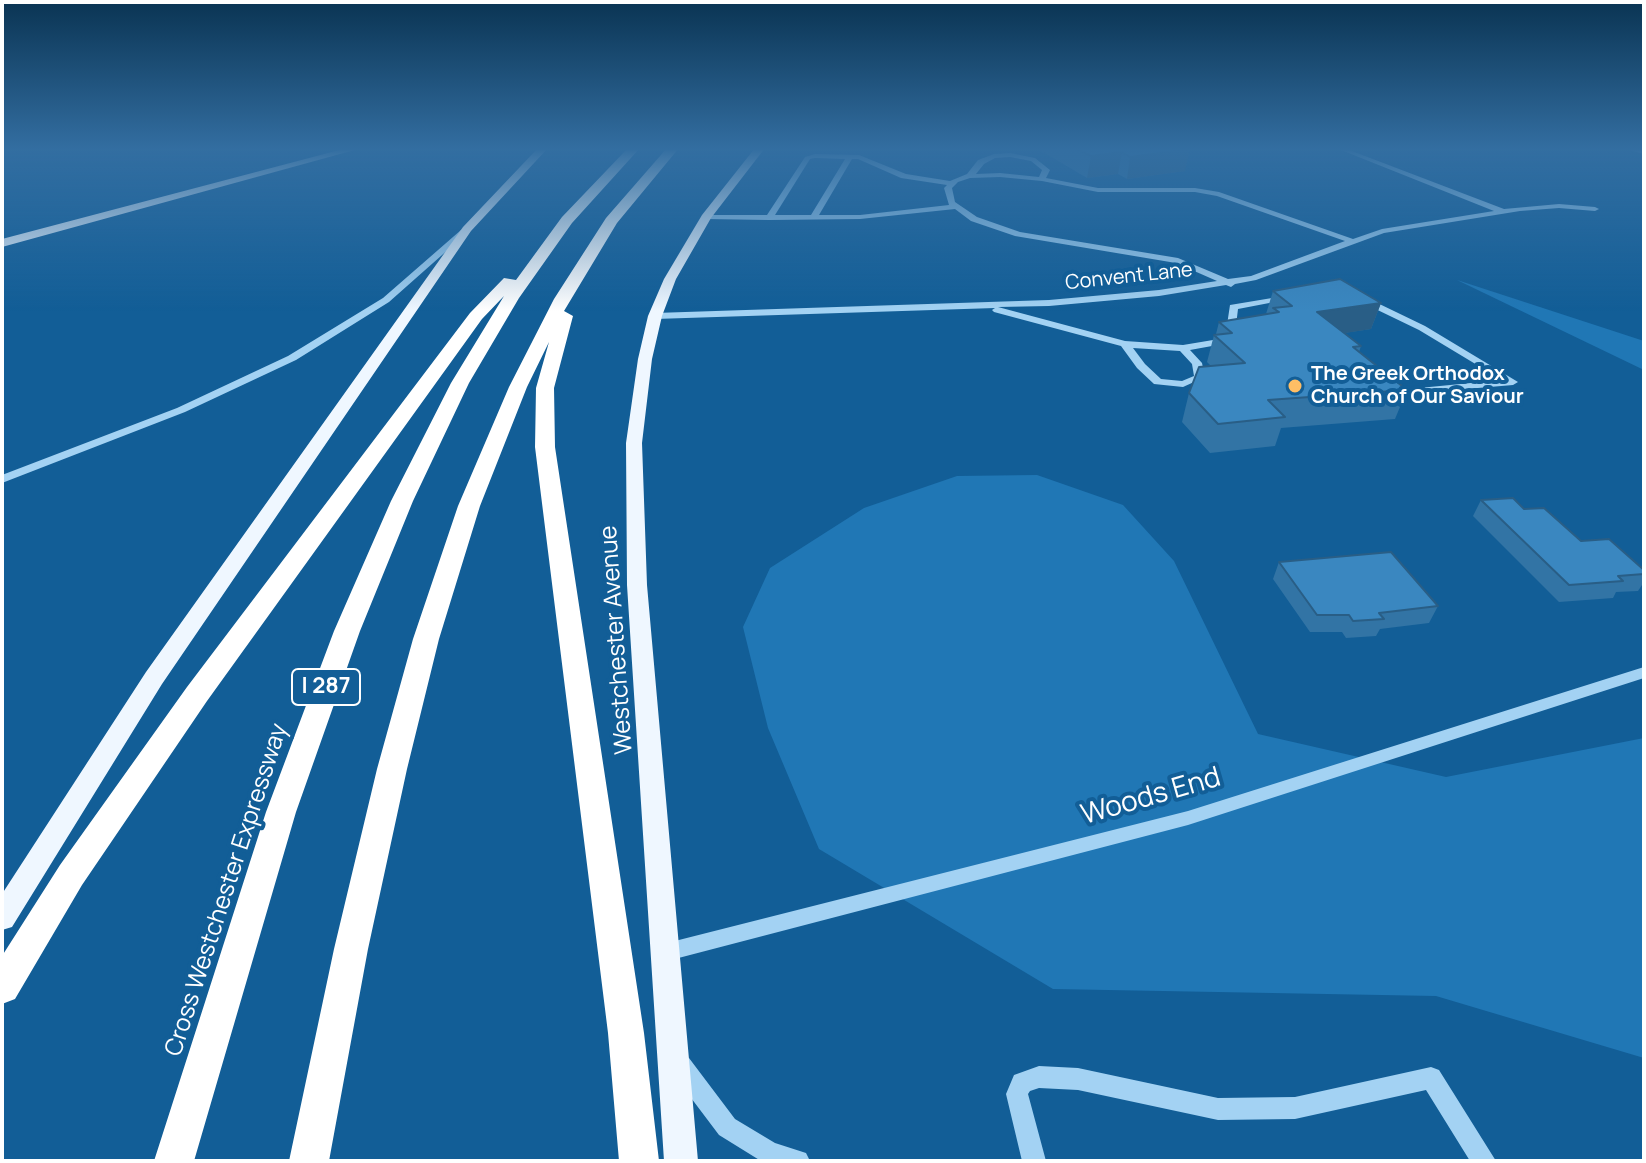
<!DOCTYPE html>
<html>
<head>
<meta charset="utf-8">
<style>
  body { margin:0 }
  #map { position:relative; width:1646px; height:1163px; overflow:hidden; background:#125e97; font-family:Manrope,sans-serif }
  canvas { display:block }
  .frame { position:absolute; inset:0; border:4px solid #fff; pointer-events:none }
</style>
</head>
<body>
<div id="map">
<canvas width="1646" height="1163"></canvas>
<div class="frame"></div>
</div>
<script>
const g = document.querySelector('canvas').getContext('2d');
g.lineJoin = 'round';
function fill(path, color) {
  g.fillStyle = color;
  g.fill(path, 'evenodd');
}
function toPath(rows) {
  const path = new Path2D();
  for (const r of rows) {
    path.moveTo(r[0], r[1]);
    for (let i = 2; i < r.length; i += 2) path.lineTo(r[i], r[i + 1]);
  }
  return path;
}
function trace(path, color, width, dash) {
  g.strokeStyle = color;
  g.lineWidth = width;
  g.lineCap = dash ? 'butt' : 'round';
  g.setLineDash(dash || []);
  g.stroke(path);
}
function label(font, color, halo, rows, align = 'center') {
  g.font = font + ' Manrope,sans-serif';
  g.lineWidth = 8;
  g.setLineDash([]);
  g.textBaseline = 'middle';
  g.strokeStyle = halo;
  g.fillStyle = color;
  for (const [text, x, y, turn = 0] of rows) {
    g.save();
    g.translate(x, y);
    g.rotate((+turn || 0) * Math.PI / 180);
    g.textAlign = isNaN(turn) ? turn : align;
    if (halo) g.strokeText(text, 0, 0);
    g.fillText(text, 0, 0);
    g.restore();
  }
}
fill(toPath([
  [1457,280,1644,341,1644,370],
  [1037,475,1123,505,1174,561,1258,734,1446,777,1644,738,1644,1058,1436,996,1053,989,819,849,768,728,743,627,770,568,864,508,957,476]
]), '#2077b5');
fill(toPath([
  [1336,148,1344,148,1504,209,1559,204,1595,207,1599,209,1595,211,1559,208,1520,211,1384,233,1256,280,1235,284,1231,287,1226,285,1159,296,1049,306,998,307,1125,341,1183,345,1225,338,1230,305,1290,295,1290,299,1238,309,1234,342,1190,350,1202,363,1205,377,1183,387,1154,384,1137,368,1121,346,994,312,992,310,995,308,655,319,650,316,655,313,1049,300,1159,290,1217,281,1176,263,1015,236,971,221,955,209,860,219,769,220,706,219,702,217,706,215,767,215,805,157,815,154,859,155,906,174,950,181,967,174,978,160,994,154,1010,153,1035,158,1050,170,1046,178,1098,188,1195,188,1219,192,1353,239,1382,229,1494,211,1336,148],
  [1010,157,1031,161,1042,170,1039,177,1000,173,976,174,984,164,995,158,1010,157],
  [815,158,845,159,811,215,775,215,810,159,815,158],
  [852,159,858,159,901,178,947,185,944,188,949,205,860,215,819,215,852,159],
  [1000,177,1042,181,1098,192,1195,192,1217,196,1345,241,1251,276,1228,279,1178,258,1020,232,977,217,955,202,952,188,958,182,970,178,1000,177],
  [1133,348,1180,351,1192,364,1194,376,1182,381,1161,379,1145,364,1133,348],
  [1625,148,1644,150,1644,154,1626,149,1625,148],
  [461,230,468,232,389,302,296,360,185,412,2,483,2,475,177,408,288,356,383,298,461,230],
  [1361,298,1367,298,1425,326,1518,382,1513,385,1384,396,1383,394,1388,391,1502,380,1419,330,1361,302,1361,298],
  [1644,667,1644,678,1188,825,667,961,660,958,657,952,660,946,667,943,1188,811,1644,667],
  [681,1055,689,1058,735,1119,775,1143,806,1153,810,1161,761,1161,719,1135,673,1074,670,1066,673,1058,681,1055],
  [1039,1066,1078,1068,1218,1098,1295,1097,1431,1067,1439,1070,1496,1161,1470,1161,1426,1090,1295,1119,1218,1120,1078,1090,1039,1088,1030,1091,1028,1094,1046,1161,1022,1161,1006,1094,1014,1075,1039,1066]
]), '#a3d2f3');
fill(toPath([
  [347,148,362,148,2,247,2,239,347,148],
  [538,148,548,148,471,231,162,684,12,927,2,930,2,894,146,672,463,227,538,148],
  [755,148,765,148,711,218,676,279,662,316,652,359,642,443,647,585,698,1161,664,1161,627,585,626,443,638,359,648,316,664,279,702,215,755,148]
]), '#eff7ff');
fill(toPath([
  [628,148,640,148,572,223,519,298,469,383,413,501,360,631,296,812,194,1161,154,1161,266,812,334,631,391,501,451,383,504,296,482,319,207,701,82,885,15,999,2,1004,2,956,60,865,187,687,470,313,504,278,516,280,562,217,628,148],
  [667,148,679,148,617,223,564,311,573,316,554,388,555,447,644,1033,659,1161,619,1161,608,1033,535,447,536,388,549,342,527,387,480,506,439,639,407,769,368,949,329,1161,289,1161,334,949,377,769,413,639,458,506,509,387,554,299,606,218,667,148]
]), '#fff');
fill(toPath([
  [1036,148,1186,148,1185,171,1127,179,1118,174,1087,178],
  [1273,291,1381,303,1371,329,1344,333,1361,346,1359,352,1407,390,1395,419,1281,428,1275,446,1210,453,1182,422,1189,393,1211,366,1207,362,1214,335,1216,334,1219,322,1266,314],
  [1481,500,1524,509,1581,541,1644,570,1644,582,1638,591,1616,592,1613,598,1559,602,1473,516],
  [1279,562,1438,606,1429,623,1380,629,1376,636,1346,638,1342,632,1310,632,1273,579]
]), '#3274a5');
fill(toPath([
  [1190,149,1185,171,1127,179,1130,157],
  [1122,152,1118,174,1087,178,1091,156],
  [1381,303,1371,329,1308,339,1317,312]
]), '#295e86');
const building = toPath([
  [1075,148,1186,148,1190,149,1130,157,1122,152,1091,156,1075,148],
  [1340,279,1381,303,1317,312,1361,346,1353,347,1407,390,1268,400,1285,417,1218,424,1189,393,1199,367,1245,363,1214,335,1232,333,1219,322,1279,312,1273,308,1292,306,1273,291,1340,279],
  [1513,498,1524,509,1544,508,1581,541,1609,539,1644,570,1644,574,1618,576,1623,581,1569,585,1481,500,1513,498],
  [1391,552,1438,606,1379,613,1384,619,1353,621,1349,615,1317,615,1279,562,1391,552]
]);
fill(building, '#3a87c0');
trace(building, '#295e86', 2);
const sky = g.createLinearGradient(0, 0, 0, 311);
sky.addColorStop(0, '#0a3453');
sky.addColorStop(0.48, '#336ea1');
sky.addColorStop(1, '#336ea100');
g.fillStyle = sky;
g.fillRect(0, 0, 1646, 311);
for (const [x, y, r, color] of [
  [1295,386,8,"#ffbe65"]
]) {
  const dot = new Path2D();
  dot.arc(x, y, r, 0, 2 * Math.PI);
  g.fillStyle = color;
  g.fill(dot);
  trace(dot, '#125e97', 3);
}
label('20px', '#fff', '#125e97', [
  ["Convent Lane",1129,277,-6]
]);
label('bold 20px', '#fff', '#125e97', [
  ["The Greek Orthodox",1311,374],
  ["Church of Our Saviour",1311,397]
], 'left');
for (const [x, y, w] of [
  [326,687,68]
]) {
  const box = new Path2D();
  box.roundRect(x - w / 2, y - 18, w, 36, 6);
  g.fillStyle = '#125e97';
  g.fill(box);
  trace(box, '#fff', 2);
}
label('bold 22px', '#fff', null, [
  ["I 287",326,687]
]);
label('24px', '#fff', '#125e97', [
  ["Westchester Avenue",617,640,-94],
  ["Cross Westchester Expressway",227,890,-72]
]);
label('28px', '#fff', '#125e97', [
  ["Woods End",1151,797,-16]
]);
</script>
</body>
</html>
